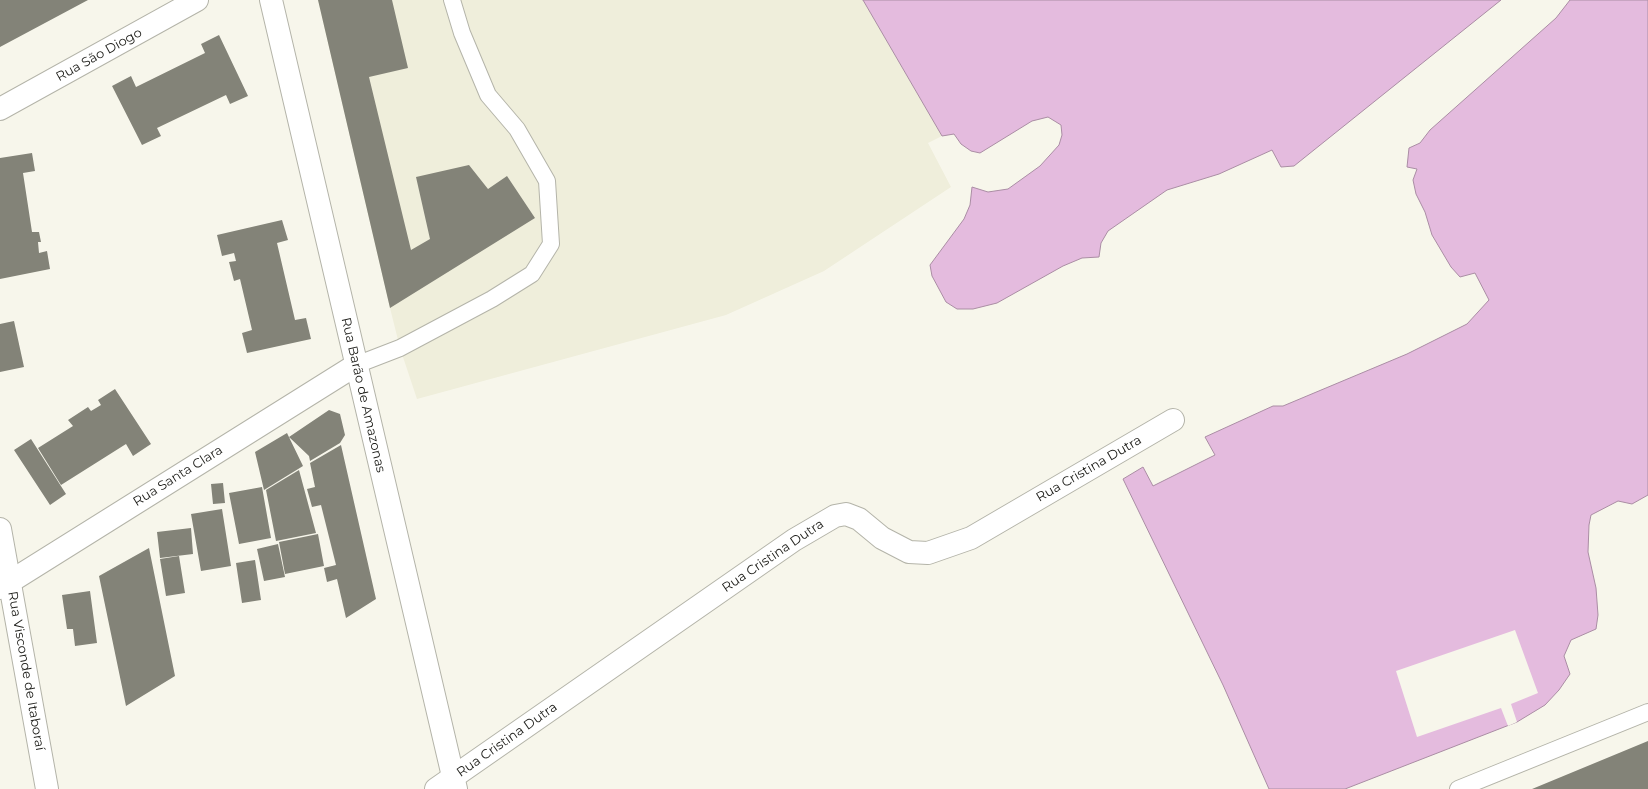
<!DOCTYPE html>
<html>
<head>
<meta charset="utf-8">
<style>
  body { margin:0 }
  canvas { display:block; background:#f7f6eb }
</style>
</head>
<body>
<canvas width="1648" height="789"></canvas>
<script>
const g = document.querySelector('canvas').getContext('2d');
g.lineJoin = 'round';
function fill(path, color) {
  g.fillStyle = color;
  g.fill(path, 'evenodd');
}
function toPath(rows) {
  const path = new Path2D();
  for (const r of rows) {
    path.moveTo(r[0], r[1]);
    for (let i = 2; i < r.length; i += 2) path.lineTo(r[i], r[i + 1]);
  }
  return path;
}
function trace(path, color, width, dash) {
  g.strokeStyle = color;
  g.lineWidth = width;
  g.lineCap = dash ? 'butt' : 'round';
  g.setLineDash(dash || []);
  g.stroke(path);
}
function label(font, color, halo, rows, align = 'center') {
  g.font = font + ' Montserrat,sans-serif';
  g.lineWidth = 3;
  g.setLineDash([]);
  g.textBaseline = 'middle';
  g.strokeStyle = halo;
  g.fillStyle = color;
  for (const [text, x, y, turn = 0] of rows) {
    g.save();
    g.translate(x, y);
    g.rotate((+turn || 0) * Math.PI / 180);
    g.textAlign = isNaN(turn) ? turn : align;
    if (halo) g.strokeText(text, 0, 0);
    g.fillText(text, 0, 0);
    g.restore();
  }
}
fill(toPath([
  [318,0,863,0,942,136,928,143,951,187,824,271,726,315,417,399,400,348,390,308]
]), '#efeedb');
const water = toPath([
  [863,0,1501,0,1294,166,1281,167,1272,150,1219,174,1167,190,1108,231,1101,243,1099,257,1082,258,1063,266,997,303,973,309,957,309,946,302,932,276,930,265,964,219,970,205,972,187,988,192,1008,189,1040,166,1059,145,1062,135,1061,125,1048,117,1032,121,980,153,971,151,961,144,954,134,942,136,863,0],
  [1570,0,1648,0,1648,495,1632,504,1618,501,1591,515,1589,525,1588,552,1596,588,1598,615,1596,629,1571,640,1564,656,1570,674,1559,690,1545,705,1517,722,1345,789,1269,789,1223,685,1123,479,1143,467,1153,486,1215,455,1205,437,1273,406,1283,406,1407,354,1467,324,1489,300,1475,273,1460,277,1451,267,1432,235,1425,212,1416,194,1413,180,1417,169,1407,167,1409,148,1420,143,1430,130,1556,18,1570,0]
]);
fill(water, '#e4bbde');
trace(water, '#aa8da4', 1);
fill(toPath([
  [1515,630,1538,693,1511,704,1517,722,1508,726,1501,708,1417,737,1396,671]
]), '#f7f6eb');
fill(toPath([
  [0,0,88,0,0,47],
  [318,0,392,0,408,68,369,77,411,250,430,239,416,177,469,165,488,189,507,176,535,218,390,308],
  [219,35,248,96,230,104,226,95,157,128,161,136,142,145,112,86,131,76,136,87,205,53,201,44],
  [32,153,35,171,23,173,32,232,39,232,41,242,38,242,39,253,47,251,50,269,0,279,0,158],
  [282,220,288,240,277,243,295,320,306,318,311,339,247,353,242,333,252,330,240,279,234,281,229,262,236,261,234,253,222,256,217,235],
  [14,321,24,367,0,372,0,324],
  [115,389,151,444,133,456,126,444,61,485,38,448,73,426,68,420,88,407,91,411,101,405,98,400],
  [329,410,340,414,345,435,340,443,310,461,309,456,289,437],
  [287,433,303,466,264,490,255,452],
  [31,439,66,494,50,505,14,450],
  [341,445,376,599,346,618,337,579,327,582,324,568,336,565,321,505,312,507,307,489,315,487,310,463],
  [299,470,316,533,276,541,266,490],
  [223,483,225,503,213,504,211,484],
  [262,487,271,538,239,544,229,493],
  [222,509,231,566,201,571,191,514],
  [191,528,193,554,160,558,157,532],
  [318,534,324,566,285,574,279,542],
  [278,544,285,577,264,581,257,549],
  [149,548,175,676,126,706,99,576],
  [179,556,185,593,166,596,160,559],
  [255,560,261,600,242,603,236,563],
  [90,591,97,643,75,646,73,629,67,629,62,595],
  [1648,741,1648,789,1532,789]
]), '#838378');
const lane = toPath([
  [356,365,400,348,492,299,532,274,551,244,547,181,517,129,488,95,462,33,452,0],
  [1458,789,1648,712]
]);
const street = toPath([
  [0,588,356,365],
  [436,789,794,540,835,516,846,514,859,519,882,538,909,552,928,553,971,538,1173,420]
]);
const secondary = toPath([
  [271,0,456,789],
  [0,109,197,0],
  [0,529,47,789]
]);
trace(lane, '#b4b4a9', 18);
trace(street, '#b4b4a9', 24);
trace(secondary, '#b4b4a9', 24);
trace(lane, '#fff', 16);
trace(street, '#fff', 22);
trace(secondary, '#fff', 22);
label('13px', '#21211d', '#fff', [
  ["Rua São Diogo",99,55,-29],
  ["Rua Barão de Amazonas",363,395,77],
  ["Rua Cristina Dutra",1089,469,-30],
  ["Rua Santa Clara",178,476,-32],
  ["Rua Cristina Dutra",773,556,-34],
  ["Rua Visconde de Itaboraí",26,671,80],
  ["Rua Cristina Dutra",507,740,-35]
]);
</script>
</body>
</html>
